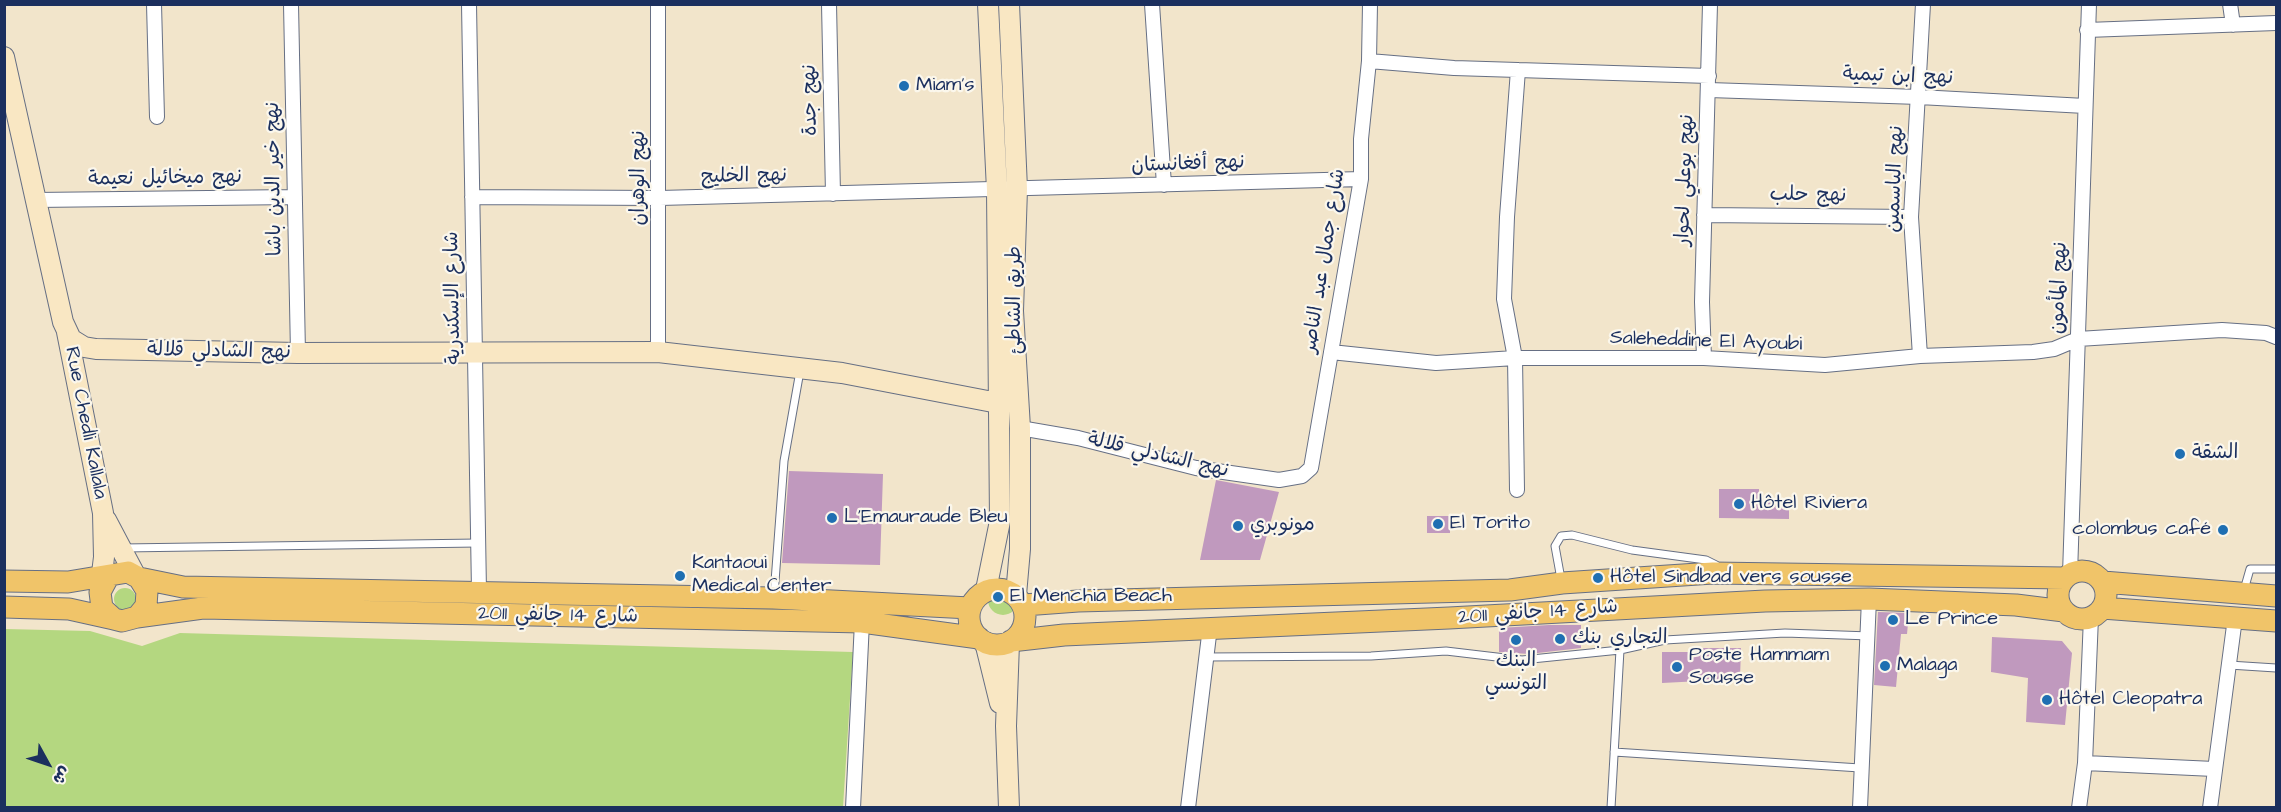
<!DOCTYPE html>
<html>
<head>
<meta charset="utf-8">
<style>
  body { margin:0 }
  #map { position:relative; width:2281px; height:812px; overflow:hidden; background:#f2e5cb; font-family:"Architects Daughter","Playpen Sans Arabic",sans-serif }
  canvas { display:block }
  .frame { position:absolute; inset:0; border:6px solid #1b2f5e; pointer-events:none }
  .north { position:absolute; left:18px; top:734px; width:60px; height:60px; -webkit-text-stroke:4px #fbf7ec; paint-order:stroke; rotate:130deg; font-size:16px; font-weight:700; line-height:24px; text-align:center; color:#1b2f5e }
  .north::after { content:''; display:block; margin:auto; width:21px; height:27px; background:#1b2f5e; clip-path:polygon(50% 0,100% 100%,50% 72%,0 100%) }
</style>
</head>
<body>
<div id="map">
<canvas width="2281" height="812"></canvas>
<div class="frame"></div>
<div class="north">ش</div>
</div>
<script>
const g = document.querySelector('canvas').getContext('2d');
g.lineJoin = 'round';
function fill(path, color) {
  g.fillStyle = color;
  g.fill(path, 'evenodd');
}
function toPath(rows) {
  const path = new Path2D();
  for (const r of rows) {
    if (r.length === 3) {
      path.moveTo(r[0] + r[2], r[1]);
      path.arc(r[0], r[1], r[2], 0, 2 * Math.PI);
      continue;
    }
    path.moveTo(r[0], r[1]);
    for (let i = 2; i < r.length; i += 2) path.lineTo(r[i], r[i + 1]);
  }
  return path;
}
function trace(path, color, width, dash) {
  g.strokeStyle = color;
  g.lineWidth = width;
  g.lineCap = dash ? 'butt' : 'round';
  g.setLineDash(dash || []);
  g.stroke(path);
}
function label(font, color, halo, rows, align = 'center') {
  g.font = font + ' "Architects Daughter","Playpen Sans Arabic",sans-serif';
  g.lineWidth = 4.5;
  g.setLineDash([]);
  g.textBaseline = 'middle';
  g.strokeStyle = halo;
  g.fillStyle = color;
  for (const [text, x, y, turn = 0] of rows) {
    g.save();
    g.translate(x, y);
    g.rotate((+turn || 0) * Math.PI / 180);
    g.textAlign = isNaN(turn) ? turn : align;
    if (halo) g.strokeText(text, 0, 0);
    g.fillText(text, 0, 0);
    g.restore();
  }
}
fill(toPath([
  [1003,600,15],
  [125,599,11],
  [5,629,90,631,142,646,180,633,853,652,843,807,5,807]
]), '#b4d780');
fill(toPath([
  [789,471,883,474,880,565,782,563],
  [1216,480,1279,492,1260,560,1200,560],
  [1719,489,1759,489,1759,502,1789,502,1789,519,1719,518],
  [1427,516,1450,516,1450,533,1427,533],
  [1878,612,1909,613,1907,634,1901,634,1896,687,1874,685],
  [1549,625,1581,625,1581,648,1529,654,1499,652,1499,628],
  [1992,637,2062,641,2072,653,2065,725,2026,722,2028,678,1991,672],
  [1701,648,1741,648,1740,679,1662,683,1662,652,1701,652]
]), '#c099be');
const lane = toPath([
  [123,548,478,543],
  [1561,579,1555,546,1561,536,1572,535,1632,550,1706,560,1716,565,1715,568],
  [2244,590,2250,569,2276,569],
  [774,595,784,461,800,371],
  [1206,657,1371,656,1446,651,1522,660,1620,650,1665,640,1785,633,1870,636],
  [2229,665,2276,668],
  [1614,752,1860,768],
  [1611,808,1620,650]
]);
const street = toPath([
  [154,4,157,117],
  [291,4,298,353],
  [469,4,479,591],
  [658,4,658,352],
  [829,4,833,194],
  [1152,4,1164,185],
  [2230,4,2233,25],
  [2087,30,2276,23],
  [1369,61,1454,68,1709,76],
  [1709,90,1919,97,2085,106],
  [472,197,660,198,1361,179],
  [35,200,295,197],
  [1704,215,1911,217],
  [1331,352,1436,363,1515,358,1704,358,1825,365,1920,356,2033,352,2054,349,2078,339,2222,330,2266,333,2276,337],
  [1920,356,1911,217,1923,4],
  [1704,358,1702,302,1710,4],
  [1020,428,1078,438,1196,468,1279,480,1302,476,1311,468,1361,179,1361,139,1369,61,1370,4],
  [1517,490,1515,358,1504,299,1507,217,1518,70],
  [2070,574,2089,4],
  [2085,763,2214,769],
  [853,808,862,622],
  [1188,808,1210,627],
  [1860,808,1869,599],
  [2079,808,2085,763,2091,617],
  [2210,808,2235,618]
]);
const secondary = toPath([
  [1009,4,1017,189,1013,311,1020,428,1020,549,1016,595],
  [4,57,63,322,71,339,84,347,96,349,298,353,658,352,842,373,998,403],
  [67,332,103,513,104,557,100,590],
  [106,520,135,575],
  [986,590,1000,521,997,190,988,4],
  [985,642,1000,703],
  [1009,643,1006,726,1009,808]
]);
const primary = toPath([
  [2082,595,24],
  [139,578,183,587,773,598,970,608],
  [4,581,68,582,128,572,139,578,147,591,146,606,137,617,122,621,114,619,102,608,100,592,108,577],
  [2103,582,2276,596],
  [997,617,28],
  [1024,605,1078,601,1510,590,1562,583,1713,573,2065,578],
  [4,607,69,609,114,619],
  [2102,608,2276,621],
  [137,617,203,608,862,622,979,638],
  [1011,641,1064,635,1449,618,1765,601,1869,599,2016,605,2064,611]
]);
trace(lane, '#666f84', 9);
trace(street, '#666f84', 16);
trace(secondary, '#666f84', 22);
trace(primary, '#666f84', 23);
trace(lane, '#fff', 7);
trace(street, '#fff', 14);
trace(secondary, '#f9e7c3', 20);
trace(primary, '#f0c469', 21);
for (const [x, y, r, color] of [
  [904,86,6,"#1f6fb2"],
  [2180,454,6,"#1f6fb2"],
  [1739,504,6,"#1f6fb2"],
  [832,518,6,"#1f6fb2"],
  [1438,524,6,"#1f6fb2"],
  [1238,526,6,"#1f6fb2"],
  [2223,530,6,"#1f6fb2"],
  [680,576,6,"#1f6fb2"],
  [1598,578,6,"#1f6fb2"],
  [998,597,6,"#1f6fb2"],
  [1893,620,6,"#1f6fb2"],
  [1560,639,6,"#1f6fb2"],
  [1516,640,6,"#1f6fb2"],
  [1885,666,6,"#1f6fb2"],
  [1677,667,6,"#1f6fb2"],
  [2047,700,6,"#1f6fb2"]
]) {
  const dot = new Path2D();
  dot.arc(x, y, r, 0, 2 * Math.PI);
  g.fillStyle = color;
  g.fill(dot);
  trace(dot, '#fbf7ec', 2);
}
label('20px', '#1b2f5e', '#fbf7ec', [
  ["نهج ابن تيمية",1898,77,2],
  ["نهج جدة",811,100,-91],
  ["نهج أفغانستان",1188,165,-2],
  ["نهج الخليج",744,177,-1],
  ["نهج الوهران",640,178,-90],
  ["نهج ميخائيل نعيمة",165,179,-1],
  ["نهج خير الدين باشا",275,179,-91],
  ["نهج الياسمين",1896,179,-88],
  ["نهج بوعلي لحوار",1686,180,-88],
  ["نهج حلب",1808,196,1],
  ["شارع جمال عبد الناصر",1325,261,-81],
  ["نهج المأمون",2060,288,-88],
  ["شارع الإسكندرية",454,298,-91],
  ["طريق الشاطئ",1016,300,-90],
  ["Saleheddine El Ayoubi",1706,342,2],
  ["نهج الشادلي قلالة",219,352,1],
  ["Rue Chedli Kallala",85,423,79],
  ["نهج الشادلي قلالة",1158,456,13],
  ["شارع 14 جانفي 2011",1538,613,-4],
  ["شارع 14 جانفي 2011",558,616,1]
]);
label('20px', '#1b2f5e', '#fbf7ec', [
  ["Miam's",916,86],
  ["الشقة",2192,454],
  ["Hôtel Riviera",1751,504],
  ["L'Emauraude Bleu",844,518],
  ["El Torito",1450,524],
  ["مونوبري",1250,526],
  ["colombus café",2211,530,"right"],
  ["Kantaoui",692,564],
  ["Medical Center",692,587],
  ["Hôtel Sindbad vers sousse",1610,578],
  ["El Menchia Beach",1010,597],
  ["Le Prince",1905,620],
  ["التجاري بنك",1572,639],
  ["Poste Hammam",1689,656],
  ["Sousse",1689,679],
  ["البنك",1516,662,"center"],
  ["التونسي",1516,685,"center"],
  ["Malaga",1897,666],
  ["Hôtel Cleopatra",2059,700]
], 'left');
</script>
</body>
</html>
